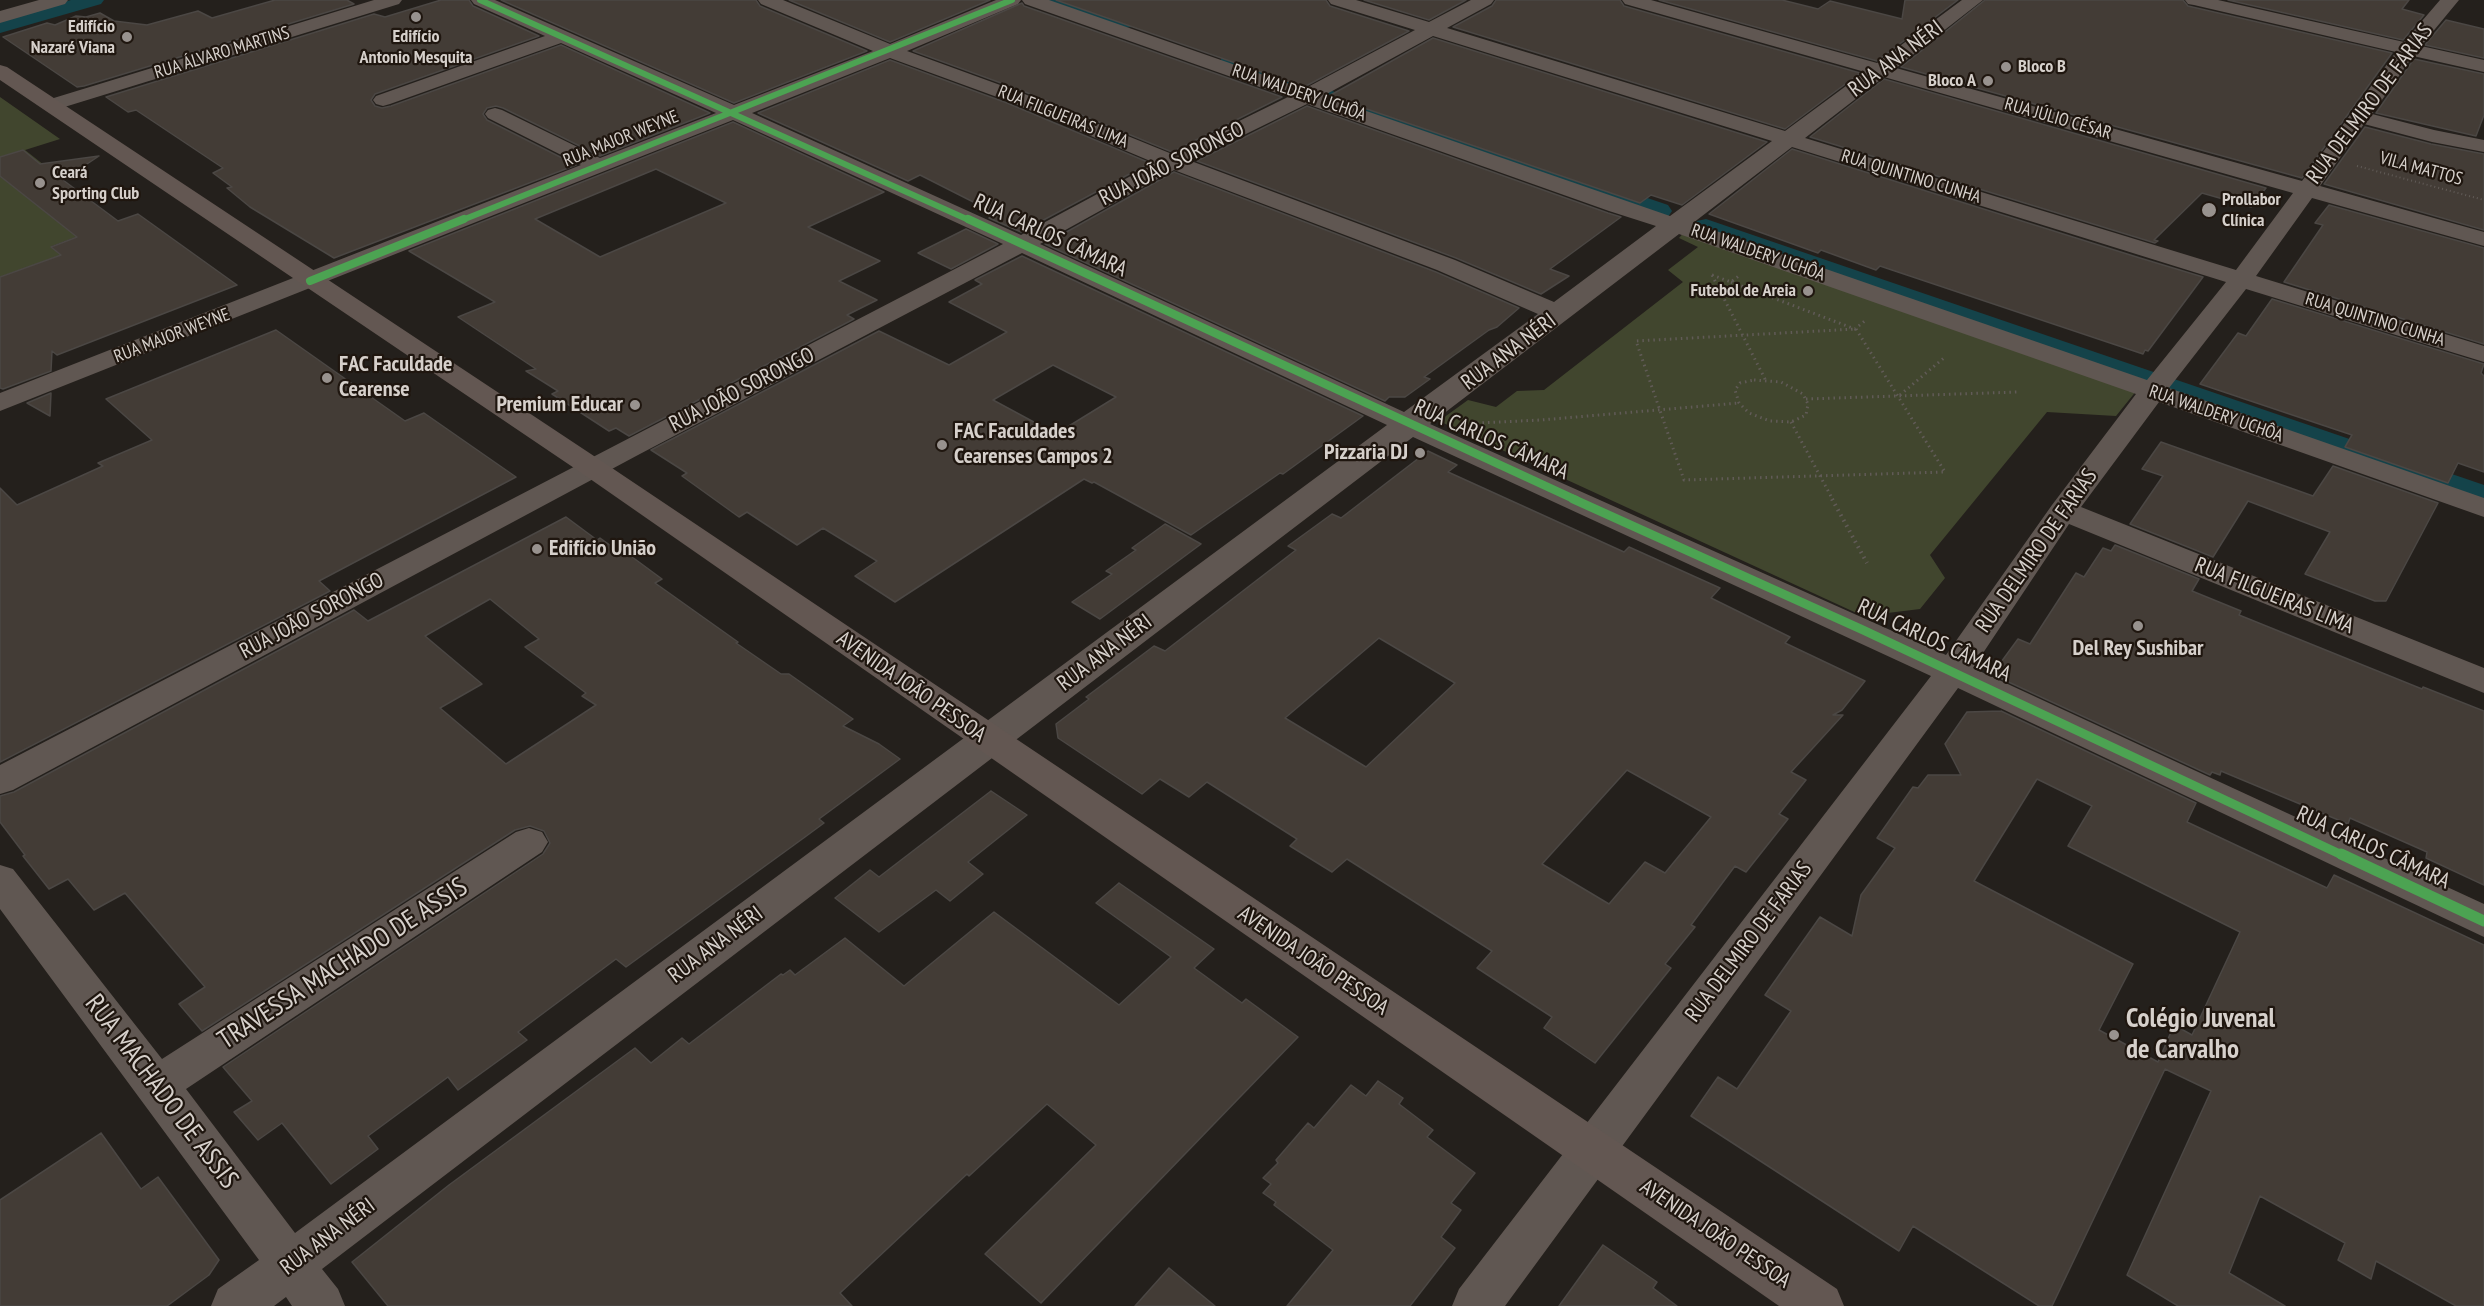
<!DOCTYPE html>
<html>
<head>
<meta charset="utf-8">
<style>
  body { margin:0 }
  canvas { display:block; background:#24201c }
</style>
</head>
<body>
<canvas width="2484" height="1306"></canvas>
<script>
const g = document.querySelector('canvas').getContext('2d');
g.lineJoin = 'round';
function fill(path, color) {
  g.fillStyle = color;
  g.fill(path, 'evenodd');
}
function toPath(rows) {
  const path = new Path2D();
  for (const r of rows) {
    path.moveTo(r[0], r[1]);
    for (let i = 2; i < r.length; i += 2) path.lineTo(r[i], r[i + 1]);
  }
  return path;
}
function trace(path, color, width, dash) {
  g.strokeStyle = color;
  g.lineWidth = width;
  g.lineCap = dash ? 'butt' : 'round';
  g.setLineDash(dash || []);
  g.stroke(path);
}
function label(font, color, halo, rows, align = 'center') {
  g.font = font + ' "PT Sans Narrow",sans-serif';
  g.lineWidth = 4.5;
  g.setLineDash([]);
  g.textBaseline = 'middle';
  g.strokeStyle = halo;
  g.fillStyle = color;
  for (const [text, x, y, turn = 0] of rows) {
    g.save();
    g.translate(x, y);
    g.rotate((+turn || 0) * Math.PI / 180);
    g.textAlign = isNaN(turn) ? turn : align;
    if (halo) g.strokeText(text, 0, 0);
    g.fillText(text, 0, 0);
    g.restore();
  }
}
fill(toPath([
  [0,97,60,139,25,150,116,222,52,246,61,255,0,277],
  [1687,229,2137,390,2116,416,2047,412,1930,555,1945,578,1920,609,1863,616,1439,421,1468,400,1496,407,1517,391,1544,390,1683,282,1668,270,1698,247,1679,238]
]), '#41462e');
fill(toPath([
  [71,0,104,0,101,4,0,33,0,20,71,0],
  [1044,0,1076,0,1132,17,1135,22,1132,27,1124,28,1047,4,1044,0],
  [1231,54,1302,79,1305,84,1302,89,1294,91,1223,66,1220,61,1223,56,1231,54],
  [1329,90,1668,205,1672,211,1668,217,1659,219,1650,217,1321,102,1317,97,1321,92,1329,90],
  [1706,219,2484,485,2484,506,1697,233,1693,227,1697,221,1706,219]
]), '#14434a');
const building = toPath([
  [275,0,347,0,354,4,84,86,77,87,3,37,47,23,55,25,76,16,86,17,100,13,114,21,147,25,198,11,212,18,275,0],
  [441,0,469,0,473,6,539,36,375,94,371,100,375,106,382,108,391,106,561,45,710,113,600,156,503,108,496,106,487,108,483,114,487,120,576,165,334,258,250,207,227,188,232,187,213,173,223,168,136,110,128,112,106,97,374,14,385,17,441,0],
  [501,0,756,0,760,6,867,51,734,103,501,0],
  [789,0,990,0,890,42,789,0],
  [1056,0,1326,0,1330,6,1409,31,1304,87,1056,0],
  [1364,0,1466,0,1429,20,1364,0],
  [1496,0,1620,0,1624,6,1860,73,1785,129,1453,27,1492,6,1496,0],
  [1659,0,1782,0,1818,9,1830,1,1902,19,1905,0,1958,0,1877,61,1659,0],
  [1985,0,2183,0,2188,6,2392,53,2302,178,1901,67,1985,0],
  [2228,0,2409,0,2402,9,2424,15,2403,40,2228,0],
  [1022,3,1024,6,1282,97,1172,152,1023,91,913,51,1022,3],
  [2446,20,2484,29,2484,58,2425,45,2446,20],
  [1433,38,1767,142,1682,205,1651,195,1640,203,1329,96,1433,38],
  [2414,59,2484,74,2484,115,2476,136,2376,113,2414,59],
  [890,60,1007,103,1150,163,1021,232,989,218,997,214,920,175,908,181,758,113,890,60],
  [1884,79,2266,188,2251,207,2202,193,2154,240,2158,241,2155,243,1810,137,1884,79],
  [1307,106,1608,213,1621,217,1550,269,1569,276,1541,294,1456,258,1197,161,1307,106],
  [733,122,884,192,808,227,880,261,839,281,877,300,847,315,854,319,629,436,616,428,609,431,552,394,558,391,526,371,536,369,458,317,495,302,409,251,733,122],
  [656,169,726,203,600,257,535,219,656,169],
  [2365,127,2431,144,2484,154,2484,230,2324,184,2365,127],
  [1792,149,2140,258,2203,277,2148,351,2145,350,2143,354,1880,266,1876,270,1821,250,1818,253,1709,214,1792,149],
  [23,150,40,164,99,156,63,180,118,221,138,214,237,285,57,355,52,351,51,371,3,389,0,388,0,277,61,255,51,247,77,237,0,176,0,157,23,150],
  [1174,172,1436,272,1519,308,1497,327,1489,330,1424,377,1430,379,1405,397,1389,397,1385,401,1045,244,1174,172],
  [2329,205,2484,248,2484,344,2284,282,2323,225,2315,223,2329,205],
  [966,229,998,244,951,269,918,253,966,229],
  [1022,256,1363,416,1283,474,1280,473,1191,535,1094,482,1092,483,1084,479,895,602,855,576,877,561,823,528,797,545,747,512,739,517,682,476,687,473,651,450,879,331,949,365,1007,332,949,302,982,284,975,280,1022,256],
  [1053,365,1116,397,1056,434,993,400,1053,365],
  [2272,299,2484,364,2481,373,2484,376,2484,472,2458,463,2448,483,2345,447,2352,435,2200,384,2238,333,2246,336,2272,299],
  [276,330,405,421,424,413,516,477,319,581,330,591,0,762,0,488,17,505,103,466,98,463,152,440,106,399,276,330],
  [51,393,50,416,27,403,51,393],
  [2161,442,2313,496,2333,466,2438,503,2386,601,2375,601,2305,574,2330,532,2248,501,2213,557,2130,524,2163,476,2142,469,2161,442],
  [1428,451,1457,465,1448,472,1624,552,1629,547,1720,588,1711,598,1790,637,1785,643,1865,681,1842,710,1833,715,1843,715,1791,772,1806,780,1779,814,1788,819,1746,872,1735,866,1691,925,1695,927,1665,964,1671,968,1595,1063,1544,1028,1552,1017,1477,968,1492,951,1347,859,1332,872,1290,846,1297,839,1207,782,1189,797,1160,779,1142,794,1058,738,1056,724,1089,699,1086,697,1154,646,1165,651,1296,550,1288,546,1332,514,1341,518,1428,451],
  [1379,638,1455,683,1366,767,1285,718,1379,638],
  [1627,770,1711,817,1665,873,1645,862,1609,904,1542,864,1627,770],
  [566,517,597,540,600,538,621,553,624,551,662,579,655,583,738,642,736,643,781,674,789,674,853,719,843,726,879,744,900,759,819,819,824,823,805,837,626,967,616,959,518,1032,527,1040,458,1090,448,1077,410,1105,368,1136,378,1149,331,1184,282,1123,258,1140,234,1112,252,1101,223,1067,543,854,550,843,544,831,530,826,515,830,202,1031,179,1004,205,987,125,893,94,910,68,879,49,889,23,856,25,855,0,822,0,796,14,792,354,610,368,621,566,517],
  [490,599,539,639,525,647,586,693,582,696,596,705,506,764,440,708,482,684,425,636,490,599],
  [1165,524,1201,544,1100,619,1072,602,1112,574,1106,571,1136,550,1132,548,1165,524],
  [2115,545,2199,579,2192,591,2241,611,2239,615,2422,689,2423,687,2484,711,2484,885,2426,858,2427,852,2350,818,2348,824,2221,771,2220,775,2212,772,2210,775,2002,679,1996,669,2018,639,2030,644,2076,573,2084,577,2103,548,2111,551,2115,545],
  [2001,711,2196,803,2187,822,2327,888,2334,875,2484,945,2484,1306,2456,1306,2376,1261,2371,1279,2338,1260,2345,1243,2260,1196,2229,1273,2285,1306,2178,1306,2127,1275,2211,1091,2165,1069,2052,1306,2039,1306,1913,1226,1899,1251,1691,1116,1718,1077,1737,1089,1791,1011,1765,995,1820,917,1852,936,1861,895,1895,848,1877,838,1913,787,1918,788,1928,775,1961,775,1945,744,1967,712,2001,711],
  [2037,779,2092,806,2068,846,2240,932,2192,1035,2174,1025,2158,1062,2099,1030,2133,964,1974,881,2037,779],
  [991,791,1027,815,968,862,983,874,950,901,936,890,879,932,835,898,870,870,879,877,991,791],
  [1119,883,1214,949,1194,968,1242,1003,1246,999,1298,1037,1041,1303,985,1254,1096,1145,1047,1104,969,1176,967,1174,840,1293,852,1306,388,1306,352,1262,449,1185,635,1048,651,1063,682,1038,689,1044,781,974,783,975,790,970,795,975,845,938,904,986,994,912,1119,1005,1171,957,1096,903,1119,883],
  [1378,1081,1403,1098,1399,1104,1433,1130,1427,1137,1475,1173,1451,1203,1461,1210,1441,1237,1455,1248,1410,1306,1287,1306,1333,1250,1274,1205,1276,1202,1263,1193,1271,1184,1263,1178,1278,1163,1276,1160,1308,1123,1314,1128,1351,1085,1366,1096,1378,1081],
  [101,1133,141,1189,158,1177,219,1260,209,1275,167,1306,0,1306,0,1200,101,1133],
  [1603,1245,1657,1282,1653,1288,1677,1306,1559,1306,1603,1245],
  [1169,1268,1215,1306,1135,1306,1169,1268]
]);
fill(building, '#433c36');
trace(building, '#4b4744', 1.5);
trace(toPath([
  [2357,166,2484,200]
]), '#615b57', 2, [1, 3]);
trace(toPath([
  [1712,275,1766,381],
  [1712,275,1731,282,1740,275],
  [1731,282,1855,329,1866,320],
  [1856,329,1945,472,1684,480,1636,341,1856,329],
  [1754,380,1781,382,1803,394,1808,404,1806,415,1791,422,1770,421,1749,413,1739,403,1735,390,1740,383,1754,380],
  [1900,395,1945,357],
  [1806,399,2018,392],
  [1791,422,1833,500],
  [1477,423,1541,420,1739,403]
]), '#615b57', 3, [1.5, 4]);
trace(toPath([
  [1832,499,1867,563]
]), '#615b57', 4, [1.5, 4.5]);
fill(toPath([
  [39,0,68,0,65,4,0,23,0,11,39,0],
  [374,0,402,0,399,4,58,109,51,111,44,109,41,105,44,101,374,0],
  [471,0,495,0,734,105,873,51,761,4,758,0,783,0,890,44,996,0,1021,0,1018,4,907,51,1022,93,1172,154,1288,97,1025,4,1022,0,1049,0,1304,89,1415,30,1331,4,1328,0,1356,0,1429,22,1471,0,1494,0,1491,4,1447,28,1785,131,1865,72,1625,4,1622,0,1651,0,1877,63,1962,0,1983,0,1896,68,2302,181,2396,52,2194,5,2188,4,2185,0,2218,0,2404,42,2440,0,2459,0,2421,46,2484,60,2484,72,2413,56,2372,114,2434,130,2484,140,2484,152,2432,142,2364,124,2320,186,2484,232,2484,246,2312,198,2256,276,2484,346,2484,362,2246,289,2169,388,2484,498,2484,517,2159,402,2081,507,2484,668,2484,693,2069,524,1973,668,2484,904,2484,937,1958,688,1505,1306,1452,1306,1459,1289,1931,676,1413,437,322,1269,338,1289,345,1306,292,1306,286,1297,274,1306,211,1306,218,1289,259,1260,0,909,0,865,13,869,162,1059,516,832,529,828,542,832,548,842,542,852,186,1089,295,1233,1387,425,1022,253,638,455,13,790,0,794,0,765,1003,244,733,120,0,411,0,393,581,165,488,118,485,114,488,110,495,108,502,110,600,158,716,113,561,43,390,104,383,106,376,104,373,100,376,96,545,36,474,4,471,0],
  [1433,36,1772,141,1670,216,1323,96,1433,36],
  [890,58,1008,101,1155,163,1021,235,752,113,890,58],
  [1884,77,2293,193,2236,270,1805,138,1884,77],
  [1307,104,1609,211,1656,226,1554,302,1455,260,1191,161,1307,104],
  [1792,147,2226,282,2147,380,1693,223,1792,147],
  [1174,170,1437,270,1538,314,1404,412,1040,244,1174,170],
  [1679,234,2136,394,2052,505,1946,655,1430,424,1679,234]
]), '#605752');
fill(toPath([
  [0,65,7,67,603,462,1837,1289,1844,1306,1779,1306,583,474,0,80,0,65]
]), '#635752');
trace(toPath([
  [480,0,971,221],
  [460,221,1012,0]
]), '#4ca352', 6);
trace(toPath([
  [968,219,1576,500],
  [310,281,464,219]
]), '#4ca352', 8);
trace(toPath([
  [1573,499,1863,630,2344,856]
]), '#4ca352', 9);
trace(toPath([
  [2341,854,2484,921]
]), '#4ca352', 11);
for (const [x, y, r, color] of [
  [416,17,6,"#98928e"],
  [127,37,6,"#98928e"],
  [2006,67,6,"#98928e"],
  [1988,81,6,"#98928e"],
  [40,183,6,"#98928e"],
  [2209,210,8,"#98928e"],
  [1808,291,6,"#98928e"],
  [327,378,6,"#98928e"],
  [635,405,6,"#98928e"],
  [942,445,6,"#98928e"],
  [1420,453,6,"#98928e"],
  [537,549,6,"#98928e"],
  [2138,626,6,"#98928e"],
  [2114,1035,6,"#98928e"]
]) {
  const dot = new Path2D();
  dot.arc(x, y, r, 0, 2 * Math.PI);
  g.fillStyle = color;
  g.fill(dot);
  trace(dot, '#1f160f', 2);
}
label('bold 18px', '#d6d0cb', '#1f160f', [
  ["Edifício",115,27],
  ["Nazaré Viana",115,48],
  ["Edifício",416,37,"center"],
  ["Antonio Mesquita",416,58,"center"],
  ["Bloco B",2018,67,"left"],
  ["Bloco A",1976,81],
  ["Ceará",52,173,"left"],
  ["Sporting Club",52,194,"left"],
  ["Prollabor",2222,200,"left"],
  ["Clínica",2222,221,"left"],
  ["Futebol de Areia",1796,291]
], 'right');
label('18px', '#d6d0cb', '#1f160f', [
  ["RUA ÁLVARO MARTINS",222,53,-17],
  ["RUA WALDERY UCHÔA",1299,93,19],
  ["RUA FILGUEIRAS LIMA",1063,117,22],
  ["RUA JÚLIO CÉSAR",2058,119,16],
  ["RUA MAJOR WEYNE",621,139,-22],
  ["VILA MATTOS",2421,169,15],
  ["RUA QUINTINO CUNHA",1911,177,17],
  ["RUA WALDERY UCHÔA",1758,253,19],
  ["RUA QUINTINO CUNHA",2375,320,17],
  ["RUA MAJOR WEYNE",172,336,-21],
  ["RUA WALDERY UCHÔA",2216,414,19]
]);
label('22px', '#d6d0cb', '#1f160f', [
  ["RUA ANA NÉRI",1896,59,-37],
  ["RUA DELMIRO DE FARIAS",2370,104,-53],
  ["RUA JOÃO SORONGO",1172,164,-27],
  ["RUA CARLOS CÂMARA",1050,236,25],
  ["RUA ANA NÉRI",1509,352,-37],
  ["RUA JOÃO SORONGO",742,390,-27],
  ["RUA CARLOS CÂMARA",1491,440,24],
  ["RUA DELMIRO DE FARIAS",2037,551,-55],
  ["RUA FILGUEIRAS LIMA",2274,596,22],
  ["RUA JOÃO SORONGO",312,616,-28],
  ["RUA CARLOS CÂMARA",1934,641,25],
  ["RUA ANA NÉRI",1105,653,-37],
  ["AVENIDA JOÃO PESSOA",911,687,35],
  ["RUA CARLOS CÂMARA",2373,848,25],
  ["RUA DELMIRO DE FARIAS",1749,942,-53],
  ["RUA ANA NÉRI",716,945,-37],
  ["AVENIDA JOÃO PESSOA",1313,961,34],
  ["AVENIDA JOÃO PESSOA",1715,1234,34],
  ["RUA ANA NÉRI",328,1237,-37]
]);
label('bold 22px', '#d6d0cb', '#1f160f', [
  ["FAC Faculdade",339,365],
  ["Cearense",339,390],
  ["Premium Educar",623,405,"right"],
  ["FAC Faculdades",954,432],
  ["Cearenses Campos 2",954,457],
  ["Pizzaria DJ",1408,453,"right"],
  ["Edifício União",549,549],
  ["Del Rey Sushibar",2138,649,"center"]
], 'left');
label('27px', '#d6d0cb', '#1f160f', [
  ["TRAVESSA MACHADO DE ASSIS",343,964,-33],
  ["RUA MACHADO DE ASSIS",161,1092,53]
]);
label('bold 27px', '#d6d0cb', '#1f160f', [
  ["Colégio Juvenal",2126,1019],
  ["de Carvalho",2126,1050]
], 'left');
</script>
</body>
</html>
